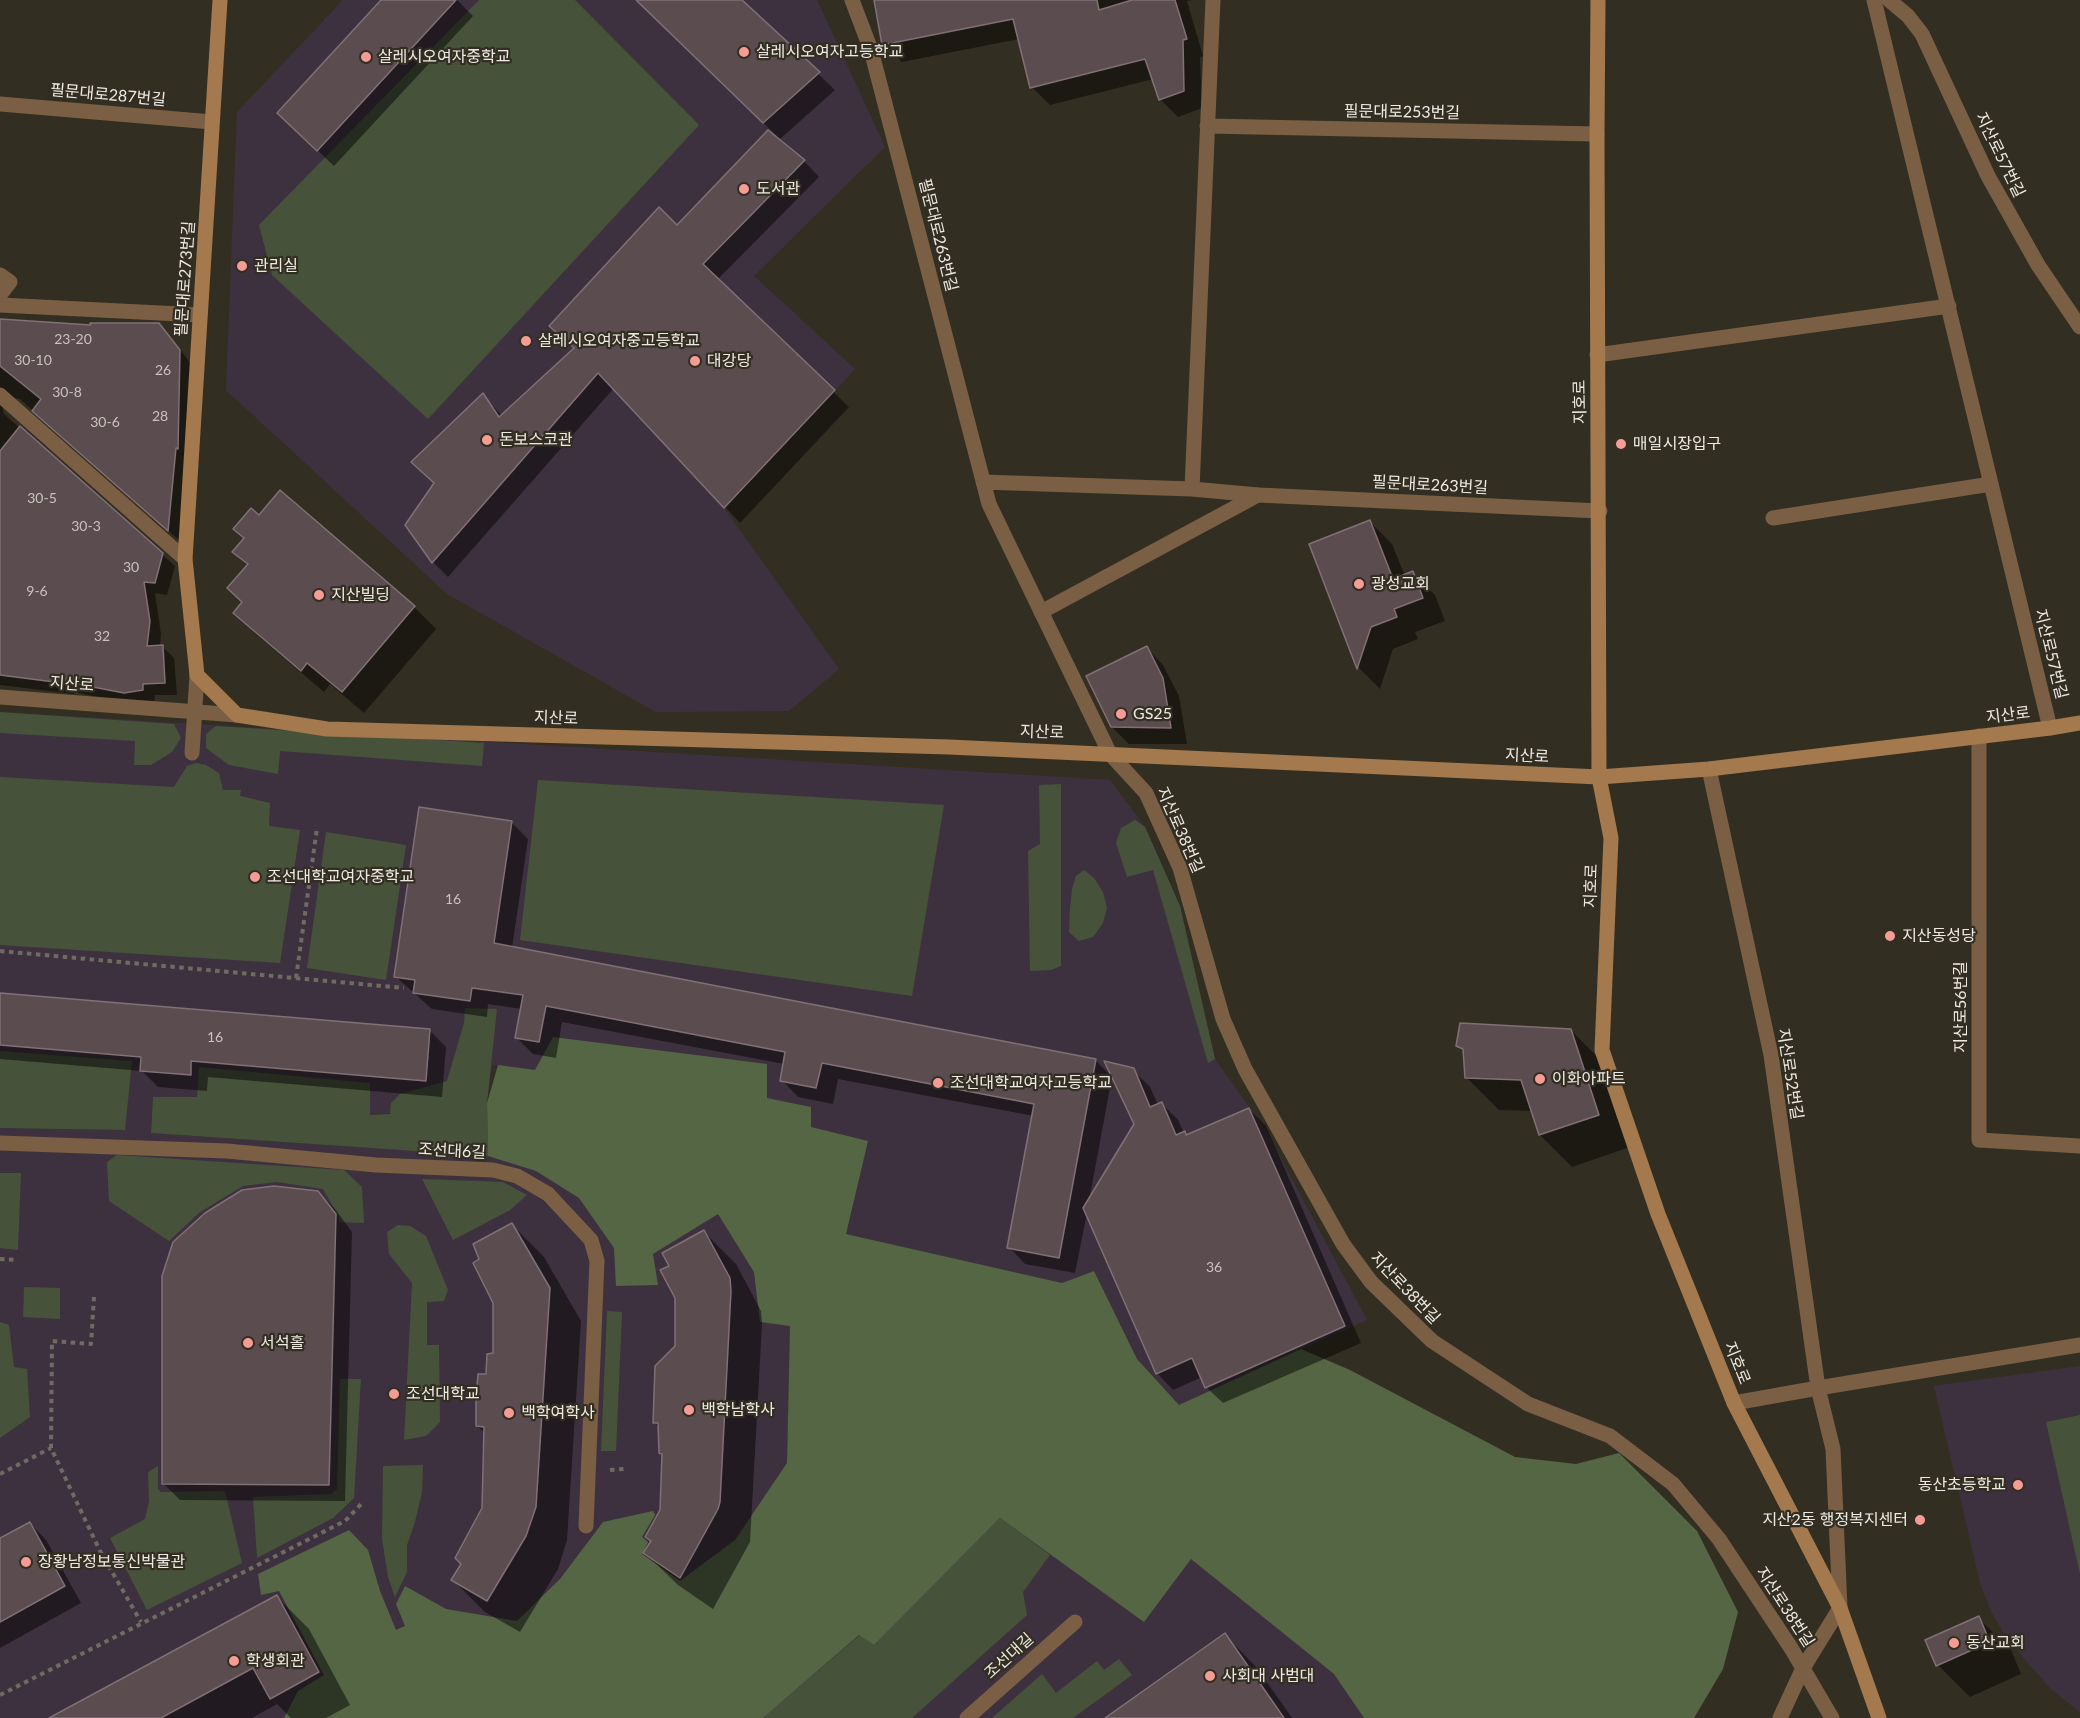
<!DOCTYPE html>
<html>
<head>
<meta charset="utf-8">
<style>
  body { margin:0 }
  canvas { display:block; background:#332e22 }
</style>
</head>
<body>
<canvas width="2080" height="1718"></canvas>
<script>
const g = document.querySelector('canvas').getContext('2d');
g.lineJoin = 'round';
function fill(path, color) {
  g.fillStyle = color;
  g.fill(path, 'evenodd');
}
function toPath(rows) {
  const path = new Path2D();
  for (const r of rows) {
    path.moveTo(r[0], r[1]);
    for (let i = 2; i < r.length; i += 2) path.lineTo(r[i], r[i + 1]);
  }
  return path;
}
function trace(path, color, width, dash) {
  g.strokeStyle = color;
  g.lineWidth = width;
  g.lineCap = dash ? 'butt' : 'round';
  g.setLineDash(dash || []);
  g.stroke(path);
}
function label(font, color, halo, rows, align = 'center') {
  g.font = font + ' Lato,"Noto Sans KR",sans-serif';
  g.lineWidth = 4.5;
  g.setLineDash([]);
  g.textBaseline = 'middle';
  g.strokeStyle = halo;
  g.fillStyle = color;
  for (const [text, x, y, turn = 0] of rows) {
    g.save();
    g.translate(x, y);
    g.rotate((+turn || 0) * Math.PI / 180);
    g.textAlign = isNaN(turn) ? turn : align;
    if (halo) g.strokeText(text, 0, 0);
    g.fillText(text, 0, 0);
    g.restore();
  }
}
fill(toPath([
  [343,0,817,0,885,147,754,276,855,369,724,508,839,669,789,711,656,712,447,594,226,390,237,112],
  [0,712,1110,780,1145,827,1180,906,1215,1059,1267,1132,1367,1320,1179,1405,1137,1359,1094,1271,1062,1283,846,1234,753,1097,492,1065,487,1103,370,1115,212,1097,153,1097,151,1133,488,1156,742,1200,791,1298,787,1463,736,1540,874,1645,1000,1518,1191,1558,1334,1674,1364,1718,0,1718,0,1128,125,1130,0,1088],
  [2080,1366,2080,1712,2052,1690,2026,1661,2004,1634,1992,1613,1980,1583,1934,1386]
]), '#3e313f');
fill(toPath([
  [479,0,575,0,699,125,428,419,272,275,259,225],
  [0,712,174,724,181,738,172,752,151,765,134,765,135,741,0,733],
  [216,726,484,743,482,766,280,751,278,774,229,765,206,748,206,734],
  [196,763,206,765,219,773,223,790,241,790,240,796,270,803,269,826,300,830,280,963,0,945,0,777,174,787,187,766],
  [538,780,944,805,912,996,520,940],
  [1061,784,1061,966,1051,970,1030,971,1028,851,1040,844,1039,785],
  [1135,820,1145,827,1180,906,1215,1059,1208,1063,1153,870,1127,877,1116,843,1121,828],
  [326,832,406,845,386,980,307,968],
  [1084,870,1094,878,1103,892,1107,908,1103,923,1093,937,1079,941,1069,932,1070,909,1072,889,1076,876],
  [465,1008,497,1009,487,1103,488,1156,151,1133,153,1097,197,1097,199,1067,370,1083,370,1115,390,1114,391,1103,400,1094,447,1081,464,1023],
  [0,1051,132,1061,125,1130,0,1128],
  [117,1155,344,1170,362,1187,364,1223,339,1222,339,1217,323,1189,277,1182,243,1186,200,1212,169,1241,109,1201,107,1162],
  [0,1173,21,1173,18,1250,0,1248],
  [422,1179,503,1182,527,1195,510,1210,453,1240],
  [398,1225,410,1226,426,1236,448,1290,444,1301,427,1302,427,1345,439,1345,440,1422,426,1436,404,1440,412,1283,389,1254,387,1232],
  [24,1287,60,1288,60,1319,23,1317],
  [607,1311,622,1312,616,1451,601,1451],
  [0,1322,9,1325,14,1367,27,1369,30,1417,0,1438],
  [340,1379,361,1379,354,1498,333,1518,257,1558,253,1497,331,1494,337,1489],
  [2080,1415,2080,1574,2046,1422],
  [423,1465,422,1492,415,1522,407,1545,407,1572,395,1597,388,1577,382,1539,383,1466],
  [158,1466,158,1489,161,1492,225,1491,242,1563,147,1610,110,1538,145,1519,149,1501,148,1472],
  [1000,1518,1050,1555,1023,1592,1027,1615,912,1718,763,1718,860,1635,874,1645],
  [1119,1659,1132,1675,1073,1718,992,1718,1042,1674,1056,1693,1097,1661,1104,1670]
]), '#46533a');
fill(toPath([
  [553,1037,767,1064,767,1098,811,1107,811,1127,868,1141,846,1234,1062,1283,1094,1271,1137,1359,1179,1405,1301,1349,1350,1370,1515,1457,1576,1464,1619,1453,1697,1531,1738,1612,1723,1669,1694,1718,1364,1718,1334,1674,1191,1559,1144,1622,1000,1518,874,1645,859,1635,763,1718,284,1718,298,1691,324,1675,279,1591,261,1595,258,1574,349,1530,368,1550,380,1591,396,1630,405,1626,396,1604,405,1586,446,1609,517,1621,560,1579,603,1522,653,1511,655,1515,642,1537,648,1542,642,1554,680,1581,735,1540,787,1463,790,1326,760,1322,754,1272,718,1214,653,1254,658,1285,616,1286,614,1248,579,1198,536,1171,488,1156,487,1103,498,1065,535,1070]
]), '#564');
fill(toPath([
  [383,0,457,0,473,16,334,166,296,130],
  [637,0,740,0,835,90,780,139],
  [875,0,1192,0,1187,1,1203,56,1200,57,1202,108,1178,117,1160,99,1153,79,1050,105,1032,87,1019,39,902,62,884,45],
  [768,132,804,161,819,177,717,280,849,407,740,523,614,388,448,577,433,562,435,484,483,395,502,416,575,349,551,326,677,227],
  [0,320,92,327,158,324,171,337,191,364,180,541,20,399,9,397,2,406,4,414,175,566,167,595,155,593,161,634,160,646,162,646,174,658,177,695,155,695,154,702,137,705,74,692,74,694,0,685],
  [1370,522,1392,544,1405,576,1412,573,1435,595,1445,621,1415,632,1418,639,1393,649,1380,689,1359,668,1311,545],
  [235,529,414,607,436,629,364,713,330,684,324,692,257,635,235,613,243,603,249,566,234,551,245,539],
  [1147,648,1163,665,1179,696,1187,744,1129,744,1112,727],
  [511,822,528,839,512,948,1096,1061,1112,1077,1089,1201,1136,1124,1133,1070,1150,1087,1158,1105,1162,1104,1178,1120,1184,1133,1188,1136,1249,1109,1266,1126,1361,1343,1223,1403,1206,1387,1202,1377,1173,1390,1157,1373,1087,1213,1075,1273,1025,1264,1009,1247,1034,1116,838,1079,833,1104,798,1097,782,1080,784,1064,562,1022,556,1058,533,1054,516,1037,522,1009,488,1004,487,1017,432,1009,395,976],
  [0,995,429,1030,446,1047,442,1097,208,1077,207,1091,158,1087,142,1071,0,1059],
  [1571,1030,1603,1063,1630,1147,1572,1167,1540,1135,1533,1111,1499,1110,1467,1078,1464,1052,1458,1045],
  [318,1192,335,1209,352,1232,345,1501,180,1500,163,1483],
  [512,1225,544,1257,581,1321,567,1540,558,1569,520,1632,485,1612,453,1580,463,1564,483,1508,485,1433,477,1426,488,1375,495,1355],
  [704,1232,736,1264,761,1311,762,1324,750,1542,713,1609,678,1585,645,1553,652,1542,661,1510,664,1456,660,1453,660,1428,654,1422,676,1346,677,1298,671,1267],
  [30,1523,46,1540,81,1603,0,1648,0,1540],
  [277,1597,309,1629,350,1705,326,1718,291,1718,277,1704,252,1718,52,1718],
  [1978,1618,2011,1650,2021,1674,1970,1697,1938,1665],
  [1225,1635,1257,1668,1292,1718,1107,1718]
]), '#0007');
const building = toPath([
  [381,0,456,0,317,151,277,113,381,0],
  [636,0,742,0,820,72,763,123,636,0],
  [874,0,1097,0,1099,10,1132,0,1175,0,1187,39,1183,40,1184,91,1159,100,1145,59,1030,88,1013,19,882,45,874,0],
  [768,130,805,160,703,264,835,390,724,508,598,373,432,563,405,525,434,483,411,462,483,393,499,417,574,348,549,326,659,207,677,225,768,130],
  [0,319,91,325,90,323,159,323,180,350,178,449,176,448,168,531,32,411,41,399,0,366,0,319],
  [20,426,163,553,155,583,144,582,150,621,147,646,163,645,165,683,143,684,143,690,124,693,62,681,62,683,0,675,0,451,20,426],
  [280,490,415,606,342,692,307,663,301,671,233,613,242,602,227,588,248,564,232,552,244,538,233,529,251,508,259,515,280,490],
  [1370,520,1393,579,1413,571,1423,598,1394,609,1397,617,1371,627,1357,669,1309,544,1370,520],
  [1147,646,1163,678,1171,728,1111,727,1086,676,1147,646],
  [419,807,512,821,494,943,1096,1059,1059,1258,1007,1248,1034,1104,822,1063,816,1088,780,1081,785,1052,546,1006,539,1042,515,1038,523,995,472,988,470,1001,413,993,415,980,394,977,419,807],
  [0,993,430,1029,426,1081,191,1061,191,1075,140,1071,141,1057,0,1045,0,993],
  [1460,1023,1571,1029,1599,1115,1539,1135,1521,1080,1465,1078,1463,1049,1456,1046,1460,1023],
  [1104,1061,1134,1068,1150,1107,1162,1102,1176,1135,1185,1131,1186,1135,1249,1108,1345,1326,1205,1388,1192,1358,1156,1374,1083,1208,1134,1124,1104,1061],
  [274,1186,318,1191,336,1214,329,1485,162,1484,162,1276,173,1242,205,1213,242,1190,274,1186],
  [512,1223,550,1288,536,1507,526,1536,487,1601,451,1580,461,1564,455,1558,482,1508,484,1427,476,1426,476,1399,478,1374,486,1374,487,1354,493,1353,493,1303,473,1263,479,1259,473,1244,512,1223],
  [704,1230,730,1278,731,1291,720,1502,718,1509,680,1578,643,1553,651,1541,645,1537,660,1510,662,1454,659,1453,658,1423,653,1423,655,1366,675,1346,675,1298,660,1270,669,1266,662,1253,704,1230],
  [30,1522,65,1586,0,1622,0,1538,30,1522],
  [277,1595,319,1672,270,1699,253,1668,161,1718,49,1718,277,1595],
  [1979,1616,1990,1642,1936,1666,1925,1640,1979,1616],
  [1225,1633,1284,1718,1105,1718,1225,1633]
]);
fill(building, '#5b4c50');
trace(building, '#817075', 1.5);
trace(toPath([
  [0,951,404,988],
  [296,978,317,828],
  [0,1259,18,1260],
  [94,1297,91,1344,52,1341,51,1448,100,1551,141,1622],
  [610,1470,624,1469],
  [0,1474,51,1448],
  [0,1695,345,1521,364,1501]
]), '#6f6b60', 4, [4.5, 4.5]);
trace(toPath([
  [1889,0,1908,16,1922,34,1988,176,2038,265,2080,327],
  [0,275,10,282,0,295],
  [0,395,185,559],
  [1773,518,1991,484],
  [1041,612,1258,495],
  [192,753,197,675]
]), '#7a5f44', 15);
trace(toPath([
  [852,0,871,50,989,504,1110,754,1146,793,1180,868,1223,1019,1245,1069,1343,1244,1371,1282,1432,1341,1528,1404,1610,1436,1673,1484,1719,1539,1791,1648,1832,1718],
  [1874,0,2050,728],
  [0,104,212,122],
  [1207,126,1597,134],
  [0,305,200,315],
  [1597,355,1949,306],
  [983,482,1192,489,1258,495,1600,511],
  [1192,489,1213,0],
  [0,697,237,715],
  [1979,736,1979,1140,2080,1146],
  [1709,769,1771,1055,1818,1388,1833,1449,1840,1608,1803,1668,1780,1718],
  [0,1143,227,1151,376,1165,493,1170,517,1176,548,1194,591,1240,597,1261,586,1526],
  [1734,1403,1818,1388,2080,1345],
  [967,1718,1075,1622]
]), '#7a5f44', 15);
trace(toPath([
  [220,0,185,559,197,675,237,715,327,729,949,747,1599,777,1709,769,2050,728,2080,723],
  [1598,0,1597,134,1599,777,1611,838,1602,1050,1658,1214,1734,1403,1840,1608,1879,1718]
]), '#a3794d', 15);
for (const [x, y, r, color] of [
  [744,52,6,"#f59c95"],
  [366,57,6,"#f59c95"],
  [744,189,6,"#f59c95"],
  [242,266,6,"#f59c95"],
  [526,341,6,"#f59c95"],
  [695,361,6,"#f59c95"],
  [487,440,6,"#f59c95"],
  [1621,444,6,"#f59c95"],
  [1359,584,6,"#f59c95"],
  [319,595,6,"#f59c95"],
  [1121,714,6,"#f59c95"],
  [255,877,6,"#f59c95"],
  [1890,936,6,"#f59c95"],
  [1540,1079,6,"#f59c95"],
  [938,1083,6,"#f59c95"],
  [248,1343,6,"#f59c95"],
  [394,1394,6,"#f59c95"],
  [689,1410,6,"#f59c95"],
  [509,1413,6,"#f59c95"],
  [2018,1485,6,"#f59c95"],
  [1920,1520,6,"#f59c95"],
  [26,1562,6,"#f59c95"],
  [1954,1643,6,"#f59c95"],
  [234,1661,6,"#f59c95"],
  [1210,1676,6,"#f59c95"]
]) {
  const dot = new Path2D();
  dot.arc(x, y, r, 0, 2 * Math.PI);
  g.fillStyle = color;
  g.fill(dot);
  trace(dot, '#332e22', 2);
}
label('14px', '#c9c2be', null, [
  ["23-20",73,339],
  ["30-10",33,360],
  ["26",163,370],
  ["30-8",67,392],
  ["28",160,416],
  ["30-6",105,422],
  ["30-5",42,498],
  ["30-3",86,526],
  ["30",131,567],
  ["9-6",37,591],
  ["32",102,636],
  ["16",453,899],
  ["16",215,1037],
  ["36",1214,1267]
]);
label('16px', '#eeeae3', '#332e22', [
  ["살레시오여자고등학교",756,52],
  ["살레시오여자중학교",378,57],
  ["도서관",756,189],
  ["관리실",254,266],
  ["살레시오여자중고등학교",538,341],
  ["대강당",707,361],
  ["돈보스코관",499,440],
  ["매일시장입구",1633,444],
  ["광성교회",1371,584],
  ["지산빌딩",331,595],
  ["GS25",1133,714],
  ["조선대학교여자중학교",267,877],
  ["지산동성당",1902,936],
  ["이화아파트",1552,1079],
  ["조선대학교여자고등학교",950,1083],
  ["서석홀",260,1343],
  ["조선대학교",406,1394],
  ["백학남학사",701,1410],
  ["백학여학사",521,1413],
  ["동산초등학교",2006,1485,"right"],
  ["지산2동 행정복지센터",1908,1520,"right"],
  ["장황남정보통신박물관",38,1562],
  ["동산교회",1966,1643],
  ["학생회관",246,1661],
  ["사회대 사범대",1222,1676]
], 'left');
label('16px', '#eeeae3', '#332e22', [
  ["필문대로287번길",108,95,5],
  ["필문대로253번길",1402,112,1],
  ["지산로57번길",2000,155,64],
  ["필문대로263번길",938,235,76],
  ["필문대로273번길",185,279,-86],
  ["지호로",1580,402,-91],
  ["필문대로263번길",1430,485,3],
  ["지산로57번길",2051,654,76],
  ["지산로",72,684,4],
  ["지산로",2008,715,-7],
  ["지산로",556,718,2],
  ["지산로",1042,732,2],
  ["지산로",1527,756,3],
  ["지산로38번길",1180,830,66],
  ["지호로",1591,886,-88],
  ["지산로56번길",1961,1007,-90],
  ["지산로52번길",1790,1074,81],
  ["조선대6길",452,1151,3],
  ["지산로38번길",1405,1288,46],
  ["지호로",1737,1363,68],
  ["지산로38번길",1785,1607,57],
  ["조선대길",1009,1656,-42]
]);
</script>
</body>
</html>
